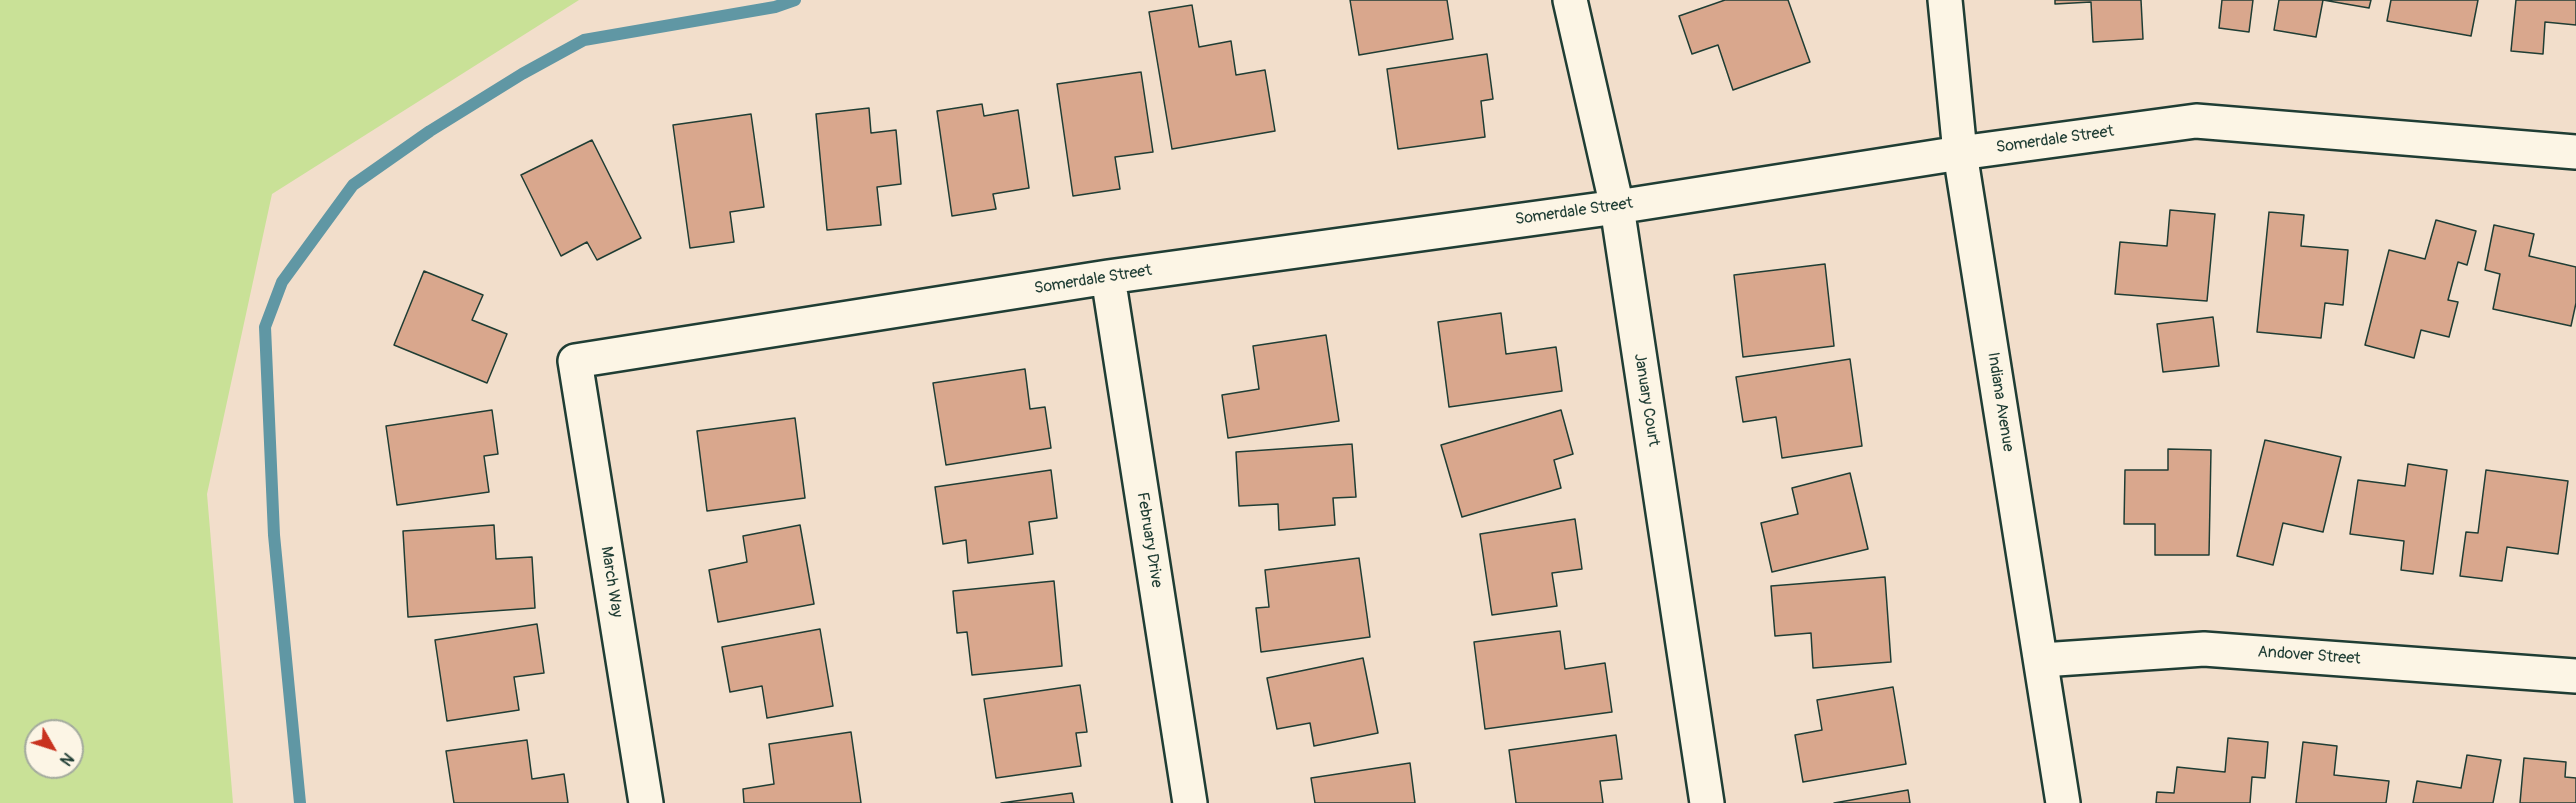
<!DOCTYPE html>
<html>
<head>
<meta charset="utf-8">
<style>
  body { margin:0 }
  #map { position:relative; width:2576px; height:803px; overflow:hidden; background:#f2decb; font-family:Pangolin,sans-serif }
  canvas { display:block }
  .north { position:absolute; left:24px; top:719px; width:60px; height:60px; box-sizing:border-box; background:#fcf5e5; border:2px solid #a4ab9e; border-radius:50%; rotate:129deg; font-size:16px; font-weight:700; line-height:24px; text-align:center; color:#1f3d34 }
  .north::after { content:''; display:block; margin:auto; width:21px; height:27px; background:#c8321e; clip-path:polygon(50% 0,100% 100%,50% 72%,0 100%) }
</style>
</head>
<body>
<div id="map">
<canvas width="2576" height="803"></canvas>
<div class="north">N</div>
</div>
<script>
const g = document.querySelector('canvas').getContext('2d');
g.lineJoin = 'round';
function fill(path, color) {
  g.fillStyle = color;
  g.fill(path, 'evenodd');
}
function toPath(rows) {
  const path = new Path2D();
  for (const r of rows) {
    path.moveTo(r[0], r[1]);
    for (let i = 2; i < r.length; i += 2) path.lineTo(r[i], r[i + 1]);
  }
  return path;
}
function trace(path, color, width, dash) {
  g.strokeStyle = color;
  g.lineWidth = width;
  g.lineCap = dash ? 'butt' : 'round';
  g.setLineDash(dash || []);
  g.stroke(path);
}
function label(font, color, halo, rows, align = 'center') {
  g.font = font + ' Pangolin,sans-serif';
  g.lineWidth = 4.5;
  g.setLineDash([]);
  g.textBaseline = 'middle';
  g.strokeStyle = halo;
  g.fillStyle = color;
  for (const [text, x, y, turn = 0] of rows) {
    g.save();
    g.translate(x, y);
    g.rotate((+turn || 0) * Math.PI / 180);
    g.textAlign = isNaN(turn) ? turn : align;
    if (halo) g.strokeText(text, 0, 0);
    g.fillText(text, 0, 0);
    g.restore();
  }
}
fill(toPath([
  [0,0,579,0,272,194,207,494,233,803,0,803],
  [36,731,72,731,72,767,36,767]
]), '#c9e197');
trace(toPath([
  [300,803,274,535,265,327,282,282,353,185,430,131,522,74,584,40,775,7,795,0]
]), '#6097a4', 12);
const building = toPath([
  [1350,0,1447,0,1453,39,1359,55,1350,0],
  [1725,0,1788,0,1810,62,1733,90,1718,45,1692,54,1679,16,1725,0],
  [2055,0,2141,0,2143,39,2093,42,2091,2,2055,4,2055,0],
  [2222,0,2253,0,2249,32,2219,28,2222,0],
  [2279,0,2371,0,2369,8,2323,0,2316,37,2274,30,2279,0],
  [2391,0,2478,0,2471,36,2387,21,2391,0],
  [2516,0,2576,0,2576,25,2545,22,2543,54,2511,51,2516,0],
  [1192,5,1199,47,1231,41,1236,75,1265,70,1275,131,1172,149,1149,12,1192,5],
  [1487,54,1493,99,1481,101,1485,137,1398,149,1387,69,1487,54],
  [1141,72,1153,152,1115,157,1120,189,1073,196,1057,84,1141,72],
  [982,104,984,116,1018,110,1029,188,993,194,996,209,952,216,937,111,982,104],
  [869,108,871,133,896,130,901,184,877,187,881,225,827,230,816,114,869,108],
  [751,114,764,207,730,212,734,242,690,248,673,125,751,114],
  [592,140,641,238,597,260,587,242,561,256,521,175,592,140],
  [2170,210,2215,214,2207,301,2115,294,2120,242,2167,246,2170,210],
  [2269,212,2304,215,2301,246,2348,250,2343,305,2325,303,2321,338,2257,332,2269,212],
  [2436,220,2476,231,2467,265,2458,262,2448,300,2458,302,2449,337,2421,330,2414,358,2365,345,2389,250,2425,259,2436,220],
  [2494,225,2534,234,2529,256,2576,267,2576,303,2571,326,2493,309,2500,274,2485,270,2494,225],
  [1825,264,1834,346,1743,357,1734,275,1825,264],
  [424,271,483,295,472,320,507,334,487,383,394,345,424,271],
  [1501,313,1506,354,1556,347,1562,391,1449,407,1438,322,1501,313],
  [2213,317,2219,366,2163,372,2157,324,2213,317],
  [1326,335,1339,421,1228,438,1222,395,1259,389,1253,346,1326,335],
  [1850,359,1862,446,1782,458,1776,417,1743,422,1736,377,1850,359],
  [1025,369,1030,409,1045,407,1051,448,946,465,933,383,1025,369],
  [492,410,498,454,484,456,489,492,397,505,386,426,492,410],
  [1561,410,1573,454,1554,460,1561,488,1462,517,1441,445,1561,410],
  [795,418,805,498,707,511,697,431,795,418],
  [2265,440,2341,457,2323,532,2283,523,2273,565,2237,556,2265,440],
  [1352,444,1356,497,1333,498,1335,525,1279,530,1278,504,1239,506,1236,452,1352,444],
  [2168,449,2211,450,2209,555,2155,555,2155,524,2124,524,2125,470,2168,470,2168,449],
  [2408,464,2447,470,2433,574,2401,570,2404,541,2350,534,2358,480,2405,486,2408,464],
  [1051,470,1057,518,1029,522,1033,554,968,563,966,540,943,544,935,487,1051,470],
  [2486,470,2568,481,2558,554,2507,547,2502,581,2460,576,2466,532,2478,533,2486,470],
  [1850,473,1868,549,1772,572,1761,523,1798,514,1792,488,1850,473],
  [1575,519,1582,569,1552,573,1557,606,1492,615,1480,534,1575,519],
  [494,525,496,559,532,557,535,608,408,617,403,531,494,525],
  [800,525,814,604,718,622,709,570,747,562,743,536,800,525],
  [1359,558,1370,637,1261,652,1256,608,1269,607,1265,570,1359,558],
  [1885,577,1891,662,1813,668,1811,633,1775,636,1771,586,1885,577],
  [1054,581,1062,666,972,675,967,632,957,633,953,591,1054,581],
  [537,624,544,673,514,677,519,710,447,721,435,640,537,624],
  [820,629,833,706,767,718,762,686,730,692,722,647,820,629],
  [1560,631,1565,669,1605,663,1612,712,1485,729,1474,642,1560,631],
  [1363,658,1378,733,1314,746,1310,723,1277,729,1267,678,1363,658],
  [1080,685,1087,732,1076,733,1081,766,996,778,984,699,1080,685],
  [1893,687,1906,764,1803,782,1795,735,1822,730,1817,700,1893,687],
  [851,732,861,803,744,803,743,789,774,784,769,744,851,732],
  [1616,735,1622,779,1600,781,1603,803,1516,803,1509,750,1616,735],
  [2228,738,2268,742,2265,778,2252,777,2250,803,2156,803,2157,792,2174,793,2177,767,2225,772,2228,738],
  [527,740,532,779,564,774,568,803,454,803,446,751,527,740],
  [2303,742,2337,746,2334,775,2389,781,2386,803,2296,803,2303,742],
  [2467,755,2501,760,2493,803,2413,803,2417,781,2461,788,2467,755],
  [2524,758,2566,762,2565,777,2576,778,2576,803,2520,803,2524,758],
  [1410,763,1415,803,1315,803,1311,778,1410,763],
  [1908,790,1910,803,1834,803,1908,790],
  [1072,793,1074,803,1001,803,1072,793]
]);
fill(building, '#d9a78d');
trace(building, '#1f3d34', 1.5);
const minor = toPath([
  [1570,0,1617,207,1707,803],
  [1945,0,1960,153],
  [1108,277,1190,803],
  [2042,660,2204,649,2576,676],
  [646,803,575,361,1108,277,1617,207,1960,153,2196,121,2576,152]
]);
const tertiary = toPath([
  [1960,153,2063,803]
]);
trace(minor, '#1f3d34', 38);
trace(tertiary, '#1f3d34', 38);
trace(minor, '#fcf5e5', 33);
trace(tertiary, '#fcf5e5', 33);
label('16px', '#1f3d34', '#fcf5e5', [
  ["Somerdale Street",2055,140,-8],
  ["Somerdale Street",1574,212,-8],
  ["Somerdale Street",1093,280,-9],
  ["January Court",1646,400,81],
  ["Indiana Avenue",2000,402,81],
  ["February Drive",1149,540,81],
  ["March Way",611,582,81],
  ["Andover Street",2309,656,4]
]);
</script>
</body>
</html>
